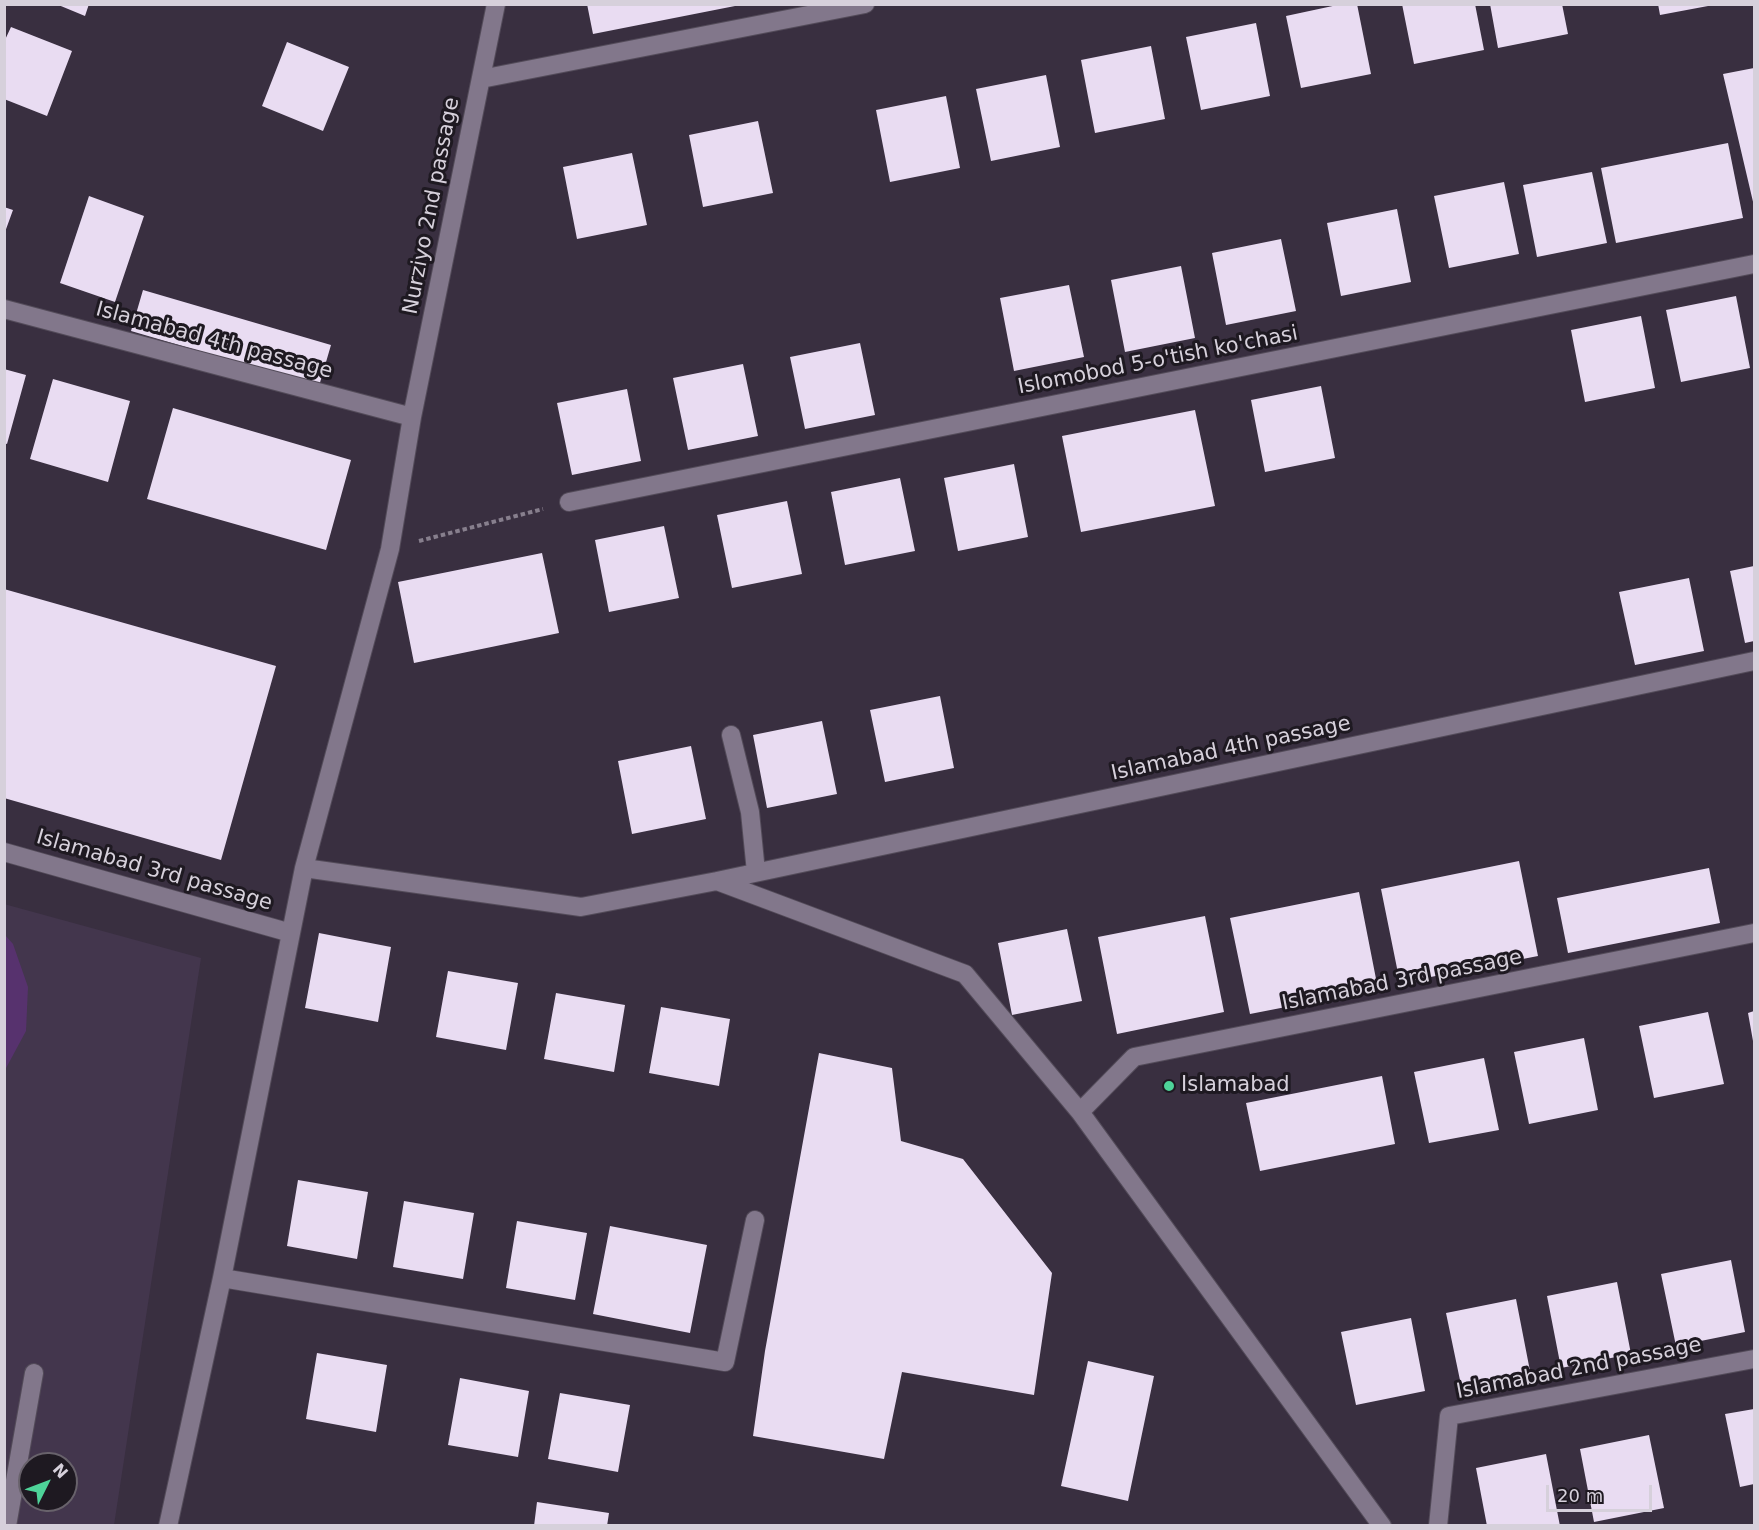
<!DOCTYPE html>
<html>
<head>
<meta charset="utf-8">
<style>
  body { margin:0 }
  #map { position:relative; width:1759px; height:1530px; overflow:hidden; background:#392f40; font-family:"DejaVu Sans",sans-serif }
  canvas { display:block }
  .frame { position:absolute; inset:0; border:6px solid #d6d0db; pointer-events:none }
  .north { position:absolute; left:18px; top:1452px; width:60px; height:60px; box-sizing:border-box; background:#1e1921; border:2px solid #68626b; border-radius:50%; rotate:48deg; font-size:16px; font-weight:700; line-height:24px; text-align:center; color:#d6d0db }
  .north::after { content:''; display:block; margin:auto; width:21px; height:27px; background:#4ed399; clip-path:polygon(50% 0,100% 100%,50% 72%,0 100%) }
  .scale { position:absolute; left:1546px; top:1485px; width:106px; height:27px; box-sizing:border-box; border:3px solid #d6d0db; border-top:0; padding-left:8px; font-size:18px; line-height:21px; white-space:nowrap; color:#d6d0db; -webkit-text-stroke:4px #1e1921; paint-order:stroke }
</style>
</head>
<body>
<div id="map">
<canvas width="1759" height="1530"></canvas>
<div class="frame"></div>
<div class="north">N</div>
<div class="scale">20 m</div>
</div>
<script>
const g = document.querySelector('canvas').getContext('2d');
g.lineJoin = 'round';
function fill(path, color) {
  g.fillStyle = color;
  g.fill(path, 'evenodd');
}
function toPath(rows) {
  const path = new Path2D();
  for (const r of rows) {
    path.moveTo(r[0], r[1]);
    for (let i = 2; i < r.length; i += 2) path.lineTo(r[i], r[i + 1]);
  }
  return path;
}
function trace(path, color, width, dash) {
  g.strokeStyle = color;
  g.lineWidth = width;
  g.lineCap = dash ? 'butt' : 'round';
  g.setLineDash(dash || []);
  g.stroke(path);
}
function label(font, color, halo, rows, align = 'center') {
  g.font = font + ' "DejaVu Sans",sans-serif';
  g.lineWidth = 6;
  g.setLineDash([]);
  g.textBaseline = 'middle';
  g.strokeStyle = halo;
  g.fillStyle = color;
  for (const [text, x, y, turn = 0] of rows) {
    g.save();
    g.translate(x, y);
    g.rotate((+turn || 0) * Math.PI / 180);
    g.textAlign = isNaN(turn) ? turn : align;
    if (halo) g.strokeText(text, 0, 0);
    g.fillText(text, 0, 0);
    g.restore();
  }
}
fill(toPath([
  [4,904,201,958,114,1525,5,1525],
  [30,1464,66,1464,66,1500,30,1500]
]), '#43364d');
fill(toPath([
  [5,935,13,944,28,987,26,1031,5,1070]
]), '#57326e');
fill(toPath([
  [56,4,89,4,85,16],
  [587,4,735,4,735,6,593,34],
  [1342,4,1357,4,1371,74,1301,88,1286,16],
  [1402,4,1475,4,1484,50,1414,64],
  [1490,4,1562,4,1568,34,1498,48],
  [1658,4,1708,4,1708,6,1660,15],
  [1256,23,1270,96,1201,110,1186,37],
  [11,27,72,51,47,116,4,99,4,42],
  [287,42,349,67,323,131,262,106],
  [1151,46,1165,119,1095,133,1081,60],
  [1754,68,1754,206,1723,74],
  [1046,75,1060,147,991,161,976,89],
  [946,96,960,168,890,182,876,110],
  [758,121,773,193,703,207,689,135],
  [1728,143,1743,218,1616,243,1601,168],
  [632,153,647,225,577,239,563,167],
  [1592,172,1607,243,1537,257,1523,185],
  [1504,182,1519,254,1449,268,1434,196],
  [89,196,144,216,115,302,60,283],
  [4,207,13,210,5,232,4,232],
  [1397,209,1411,282,1341,296,1327,223],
  [1281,239,1296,311,1226,325,1212,253],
  [1181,266,1195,338,1125,352,1111,280],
  [1069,285,1084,357,1014,371,1000,298],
  [143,290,331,345,319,386,131,331],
  [1736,296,1750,368,1681,382,1666,310],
  [1641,316,1655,388,1585,402,1571,330],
  [860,343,875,415,805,429,790,357],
  [743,364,758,436,688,450,673,378],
  [4,369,26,375,7,444,4,443],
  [53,379,130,401,108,482,30,459],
  [1321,386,1335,458,1265,472,1251,400],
  [627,389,641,461,572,475,557,403],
  [173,408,351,460,326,550,147,499],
  [1195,410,1215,506,1081,532,1062,436],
  [1014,464,1028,537,958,551,944,478],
  [900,478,915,551,845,565,831,492],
  [787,501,802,574,732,588,717,515],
  [664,526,679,598,609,612,595,540],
  [542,553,559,633,414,663,398,582],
  [1754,566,1754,641,1745,643,1730,571],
  [1689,578,1704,651,1635,665,1619,592],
  [4,589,276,666,221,860,4,798],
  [940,696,954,768,885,782,870,710],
  [822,721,837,794,767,808,753,735],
  [691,746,706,819,632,834,618,761],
  [1519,861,1538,956,1400,983,1381,889],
  [1709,868,1720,923,1568,953,1557,898],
  [1359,892,1378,989,1250,1014,1230,918],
  [1205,916,1224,1012,1117,1034,1098,937],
  [1067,929,1082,1001,1012,1015,998,943],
  [319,933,391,947,378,1022,305,1008],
  [448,971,518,983,506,1050,436,1037],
  [556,993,625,1005,614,1072,544,1059],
  [661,1007,730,1019,719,1086,649,1073],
  [1754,1011,1754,1041,1753,1041,1748,1013],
  [1708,1012,1724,1084,1654,1098,1639,1026],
  [1584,1038,1598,1110,1529,1124,1514,1052],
  [819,1053,892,1068,901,1141,963,1159,1052,1273,1034,1395,902,1372,884,1459,753,1436,765,1351],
  [1484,1058,1499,1130,1429,1143,1414,1072],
  [1382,1076,1395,1144,1260,1171,1246,1103],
  [298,1180,368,1192,357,1259,287,1246],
  [404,1201,474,1213,463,1279,393,1267],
  [517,1221,587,1233,575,1300,506,1288],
  [610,1226,707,1245,690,1333,593,1314],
  [1731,1260,1745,1332,1676,1346,1661,1274],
  [1617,1282,1631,1354,1561,1368,1547,1296],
  [1516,1299,1530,1371,1461,1385,1446,1313],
  [1411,1318,1425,1391,1356,1405,1341,1332],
  [317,1353,387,1365,376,1432,306,1419],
  [1088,1361,1154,1376,1128,1501,1061,1486],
  [460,1378,529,1391,518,1457,448,1445],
  [560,1393,630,1405,618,1472,548,1459],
  [1754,1409,1754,1484,1740,1487,1725,1414],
  [1649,1435,1664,1508,1594,1522,1580,1449],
  [1546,1454,1560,1526,1487,1526,1476,1468],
  [537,1502,609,1513,607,1526,534,1526]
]), '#e9dcf2');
const minor = toPath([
  [481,79,865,4],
  [4,309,412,417],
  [569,502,1754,264],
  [731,735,750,812,756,872],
  [4,852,291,933],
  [304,868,581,907,717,881,965,974,1080,1112,1382,1526],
  [717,881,1754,661],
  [1080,1112,1134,1057,1754,933],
  [222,1278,725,1362,755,1220],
  [7,1526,34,1373],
  [168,1526,222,1278,304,868,390,549,412,417,496,4],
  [1438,1526,1449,1416,1754,1359]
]);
trace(minor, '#534b59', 20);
trace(toPath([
  [419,541,543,509]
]), '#877f8d', 4, [4.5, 3]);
trace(minor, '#82778b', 18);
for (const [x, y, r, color] of [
  [1169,1086,6,"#4ed399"]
]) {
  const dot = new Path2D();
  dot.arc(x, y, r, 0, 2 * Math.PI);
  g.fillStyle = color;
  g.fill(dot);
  trace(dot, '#1e1921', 2);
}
label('21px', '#d6d0db', '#1e1921', [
  ["Nurziyo 2nd passage",432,206,-79],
  ["Islamabad 4th passage",214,341,15],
  ["Islomobod 5-o'tish ko'chasi",1158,361,-11],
  ["Islamabad 4th passage",1231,749,-12],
  ["Islamabad 3rd passage",154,871,16],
  ["Islamabad 3rd passage",1402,981,-11],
  ["Islamabad 2nd passage",1579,1369,-11]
]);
label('21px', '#d6d0db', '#1e1921', [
  ["Islamabad",1181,1086]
], 'left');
</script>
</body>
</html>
